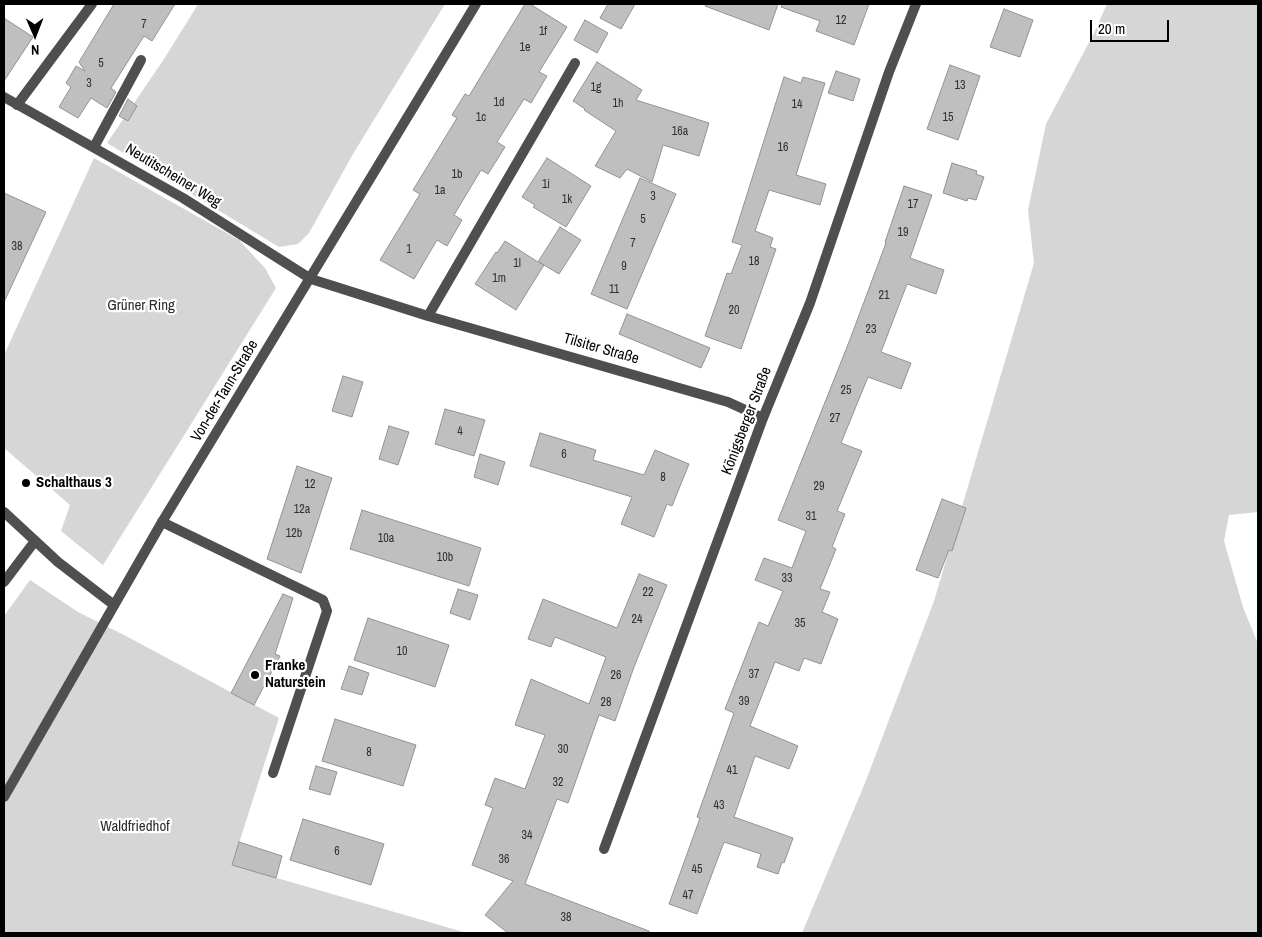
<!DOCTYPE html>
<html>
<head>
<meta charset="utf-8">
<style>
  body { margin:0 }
  #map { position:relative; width:1262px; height:937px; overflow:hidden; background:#fff; font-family:"Archivo Narrow",sans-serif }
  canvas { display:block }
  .frame { position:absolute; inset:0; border:5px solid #000; pointer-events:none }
  .north { position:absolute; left:10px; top:10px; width:50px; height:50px; -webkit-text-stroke:4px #fff; paint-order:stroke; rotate:179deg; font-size:14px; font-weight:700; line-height:20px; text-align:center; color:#000 }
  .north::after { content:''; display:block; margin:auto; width:18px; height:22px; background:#000; clip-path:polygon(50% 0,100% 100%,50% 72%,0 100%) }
  .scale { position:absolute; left:1090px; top:20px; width:79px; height:22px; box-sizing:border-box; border:2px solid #000; border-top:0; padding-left:6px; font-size:15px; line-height:18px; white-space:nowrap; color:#000; -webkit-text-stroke:4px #fff; paint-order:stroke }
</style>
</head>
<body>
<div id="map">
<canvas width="1262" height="937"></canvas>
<div class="frame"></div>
<div class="north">N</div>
<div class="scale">20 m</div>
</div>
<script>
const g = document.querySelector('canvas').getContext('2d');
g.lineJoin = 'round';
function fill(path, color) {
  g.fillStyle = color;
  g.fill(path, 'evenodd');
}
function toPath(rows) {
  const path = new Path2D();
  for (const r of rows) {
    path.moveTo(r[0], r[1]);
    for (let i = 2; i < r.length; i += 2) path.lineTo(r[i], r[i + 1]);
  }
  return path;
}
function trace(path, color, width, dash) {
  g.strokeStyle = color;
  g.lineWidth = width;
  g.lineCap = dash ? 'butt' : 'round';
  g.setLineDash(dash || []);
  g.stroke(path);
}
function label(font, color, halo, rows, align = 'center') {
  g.font = font + ' "Archivo Narrow",sans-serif';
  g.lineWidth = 4.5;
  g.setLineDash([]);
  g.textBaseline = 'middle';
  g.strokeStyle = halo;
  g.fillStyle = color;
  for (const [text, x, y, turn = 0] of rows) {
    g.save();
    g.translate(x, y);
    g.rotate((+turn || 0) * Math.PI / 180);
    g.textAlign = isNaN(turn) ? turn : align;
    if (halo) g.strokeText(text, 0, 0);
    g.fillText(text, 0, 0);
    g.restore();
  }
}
fill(toPath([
  [197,4,445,4,353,154,309,233,298,244,279,247,107,143,164,59,197,6],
  [1107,4,1258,4,1258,512,1229,515,1224,541,1243,607,1258,644,1258,933,802,933,865,783,934,601,1034,263,1028,210,1046,124,1095,31],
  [94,158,239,240,265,268,276,288,103,565,61,531,70,505,4,448,4,355],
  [30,580,78,612,126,636,279,718,232,865,467,933,4,933,4,616]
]), '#d6d6d6');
const building = toPath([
  [114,4,175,4,152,41,144,36,111,88,116,92,107,108,91,98,78,118,59,107,71,87,66,83,76,66,85,71,79,62,114,4],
  [525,4,530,4,567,27,539,72,547,76,531,103,524,99,497,142,505,147,488,174,481,170,454,215,462,220,447,246,437,240,414,279,380,260,420,194,413,190,457,118,452,115,465,94,469,96,525,4],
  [608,4,635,4,621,29,600,18,608,4],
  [706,4,778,4,769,30,705,6,706,4],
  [782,4,869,4,854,45,816,31,820,21,781,7,782,4],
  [1004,9,1033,20,1020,57,990,47,1004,9],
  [4,18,33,37,4,81,4,18],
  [585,20,608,33,597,53,574,40,585,20],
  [597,62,642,90,636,100,709,123,699,156,663,145,652,182,627,169,620,178,595,166,616,131,584,110,585,109,573,101,597,62],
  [950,65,980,76,958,140,927,129,950,65],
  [836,71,860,79,853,101,828,93,836,71],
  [784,77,801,83,803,77,825,83,796,175,826,184,820,205,769,190,755,231,773,238,770,247,776,249,741,349,705,336,727,273,731,274,742,245,732,242,784,77],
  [128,99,137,106,128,121,119,116,128,99],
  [547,158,591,186,566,227,533,207,535,205,522,197,547,158],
  [952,163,977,171,976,174,984,177,976,200,968,198,967,201,943,193,952,163],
  [640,178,676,194,627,309,591,294,640,178],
  [904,186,932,195,910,258,944,270,936,294,907,284,881,352,911,363,901,389,868,377,841,443,862,451,837,511,845,514,832,547,836,549,820,589,830,592,822,612,838,619,821,664,804,658,799,671,775,662,750,726,798,746,789,769,755,756,734,817,793,838,784,863,782,862,778,874,757,867,761,854,724,842,697,914,669,904,700,818,697,817,734,713,725,709,759,622,768,626,783,591,755,580,764,558,792,568,806,531,778,520,849,342,886,243,885,242,904,186],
  [4,193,46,212,4,302,4,193],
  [560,227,581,240,559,274,539,262,544,265,516,310,475,284,496,252,497,253,505,241,538,262,560,227],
  [627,314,710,348,701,368,619,334,627,314],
  [343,376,363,382,352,417,332,411,343,376],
  [445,409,485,420,474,456,435,444,445,409],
  [389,426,409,432,398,465,379,459,389,426],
  [540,433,596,450,593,460,644,475,655,450,689,464,672,506,667,504,654,537,621,524,632,497,530,466,540,433],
  [480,454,505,462,498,485,474,477,480,454],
  [297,466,332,478,301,573,267,559,297,466],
  [942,499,966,508,952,551,949,550,938,578,916,570,942,499],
  [362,510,481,548,469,586,350,549,362,510],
  [639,574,667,585,634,667,615,721,599,715,568,803,557,799,525,884,649,931,649,933,508,933,485,915,513,881,472,865,493,808,485,805,495,778,525,789,545,735,515,725,531,679,589,704,606,657,555,637,551,647,528,639,543,599,617,628,639,574],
  [458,589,478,595,470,620,450,613,458,589],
  [283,594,293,598,275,654,280,656,254,705,231,693,283,594],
  [368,618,449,645,435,687,354,660,368,618],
  [349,666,369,673,362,695,341,689,349,666],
  [335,719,416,745,403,786,322,761,335,719],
  [316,766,337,772,330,795,309,789,316,766],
  [303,819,384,844,371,885,290,860,303,819],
  [239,842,282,856,276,878,232,865,239,842]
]);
fill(building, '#bfbfbf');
trace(building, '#939393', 1);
trace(toPath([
  [17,105,92,4],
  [94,147,141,60],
  [162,522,323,600,327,611,273,773],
  [4,582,35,541]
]), '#4f4f4f', 10);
trace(toPath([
  [4,97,183,198,311,279,428,316,728,402,763,418],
  [428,316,575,63],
  [4,512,58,562,114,605],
  [604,849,763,418,810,303,889,72,916,4]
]), '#4f4f4f', 10);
trace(toPath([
  [4,797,162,522,476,4]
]), '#4f4f4f', 10);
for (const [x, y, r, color] of [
  [26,483,5,"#000"],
  [255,675,5,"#000"]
]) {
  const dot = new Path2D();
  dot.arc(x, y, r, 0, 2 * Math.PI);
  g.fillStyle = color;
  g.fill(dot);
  trace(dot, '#fff', 2);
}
label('12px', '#303030', null, [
  ["12",841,21],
  ["7",144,25],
  ["1f",543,32],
  ["1e",525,48],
  ["5",101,64],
  ["3",89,84],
  ["13",960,86],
  ["1g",596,88],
  ["1d",499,103],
  ["1h",618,104],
  ["14",797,105],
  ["1c",481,118],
  ["15",948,118],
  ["16a",680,132],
  ["16",783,148],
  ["1b",457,175],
  ["1i",546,185],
  ["1a",440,191],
  ["3",653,197],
  ["1k",567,200],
  ["17",913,205],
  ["5",643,220],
  ["19",903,233],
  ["7",633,244],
  ["38",17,247],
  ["1",409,250],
  ["18",754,262],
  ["1l",517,264],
  ["9",624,267],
  ["1m",499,279],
  ["11",614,290],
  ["21",884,296],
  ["20",734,311],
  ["23",871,330],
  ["25",846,391],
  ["27",835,419],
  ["4",460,432],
  ["6",564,455],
  ["8",663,478],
  ["12",310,485],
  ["29",819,487],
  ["12a",302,510],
  ["31",811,517],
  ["12b",294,534],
  ["10a",386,539],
  ["10b",445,558],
  ["33",787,579],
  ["22",648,593],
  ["24",637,620],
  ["35",800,624],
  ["10",402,652],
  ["37",754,675],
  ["26",616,676],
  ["39",744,702],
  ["28",606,703],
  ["30",563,750],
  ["8",369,753],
  ["41",732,771],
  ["32",558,783],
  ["43",719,806],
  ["34",527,836],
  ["6",337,852],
  ["36",504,860],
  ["45",697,870],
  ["47",688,896],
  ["38",566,918]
]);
label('15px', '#000', '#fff', [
  ["Neutitscheiner Weg",173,176,31],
  ["Tilsiter Straße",601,349,16],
  ["Von-der-Tann-Straße",225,391,-59],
  ["Königsberger Straße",747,421,-69]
]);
label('15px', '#2d2d2d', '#fff', [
  ["Grüner Ring",141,306],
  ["Waldfriedhof",135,827]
]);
label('bold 15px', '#000', '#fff', [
  ["Schalthaus 3",36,483],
  ["Franke",265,666],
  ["Naturstein",265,683]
], 'left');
</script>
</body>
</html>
